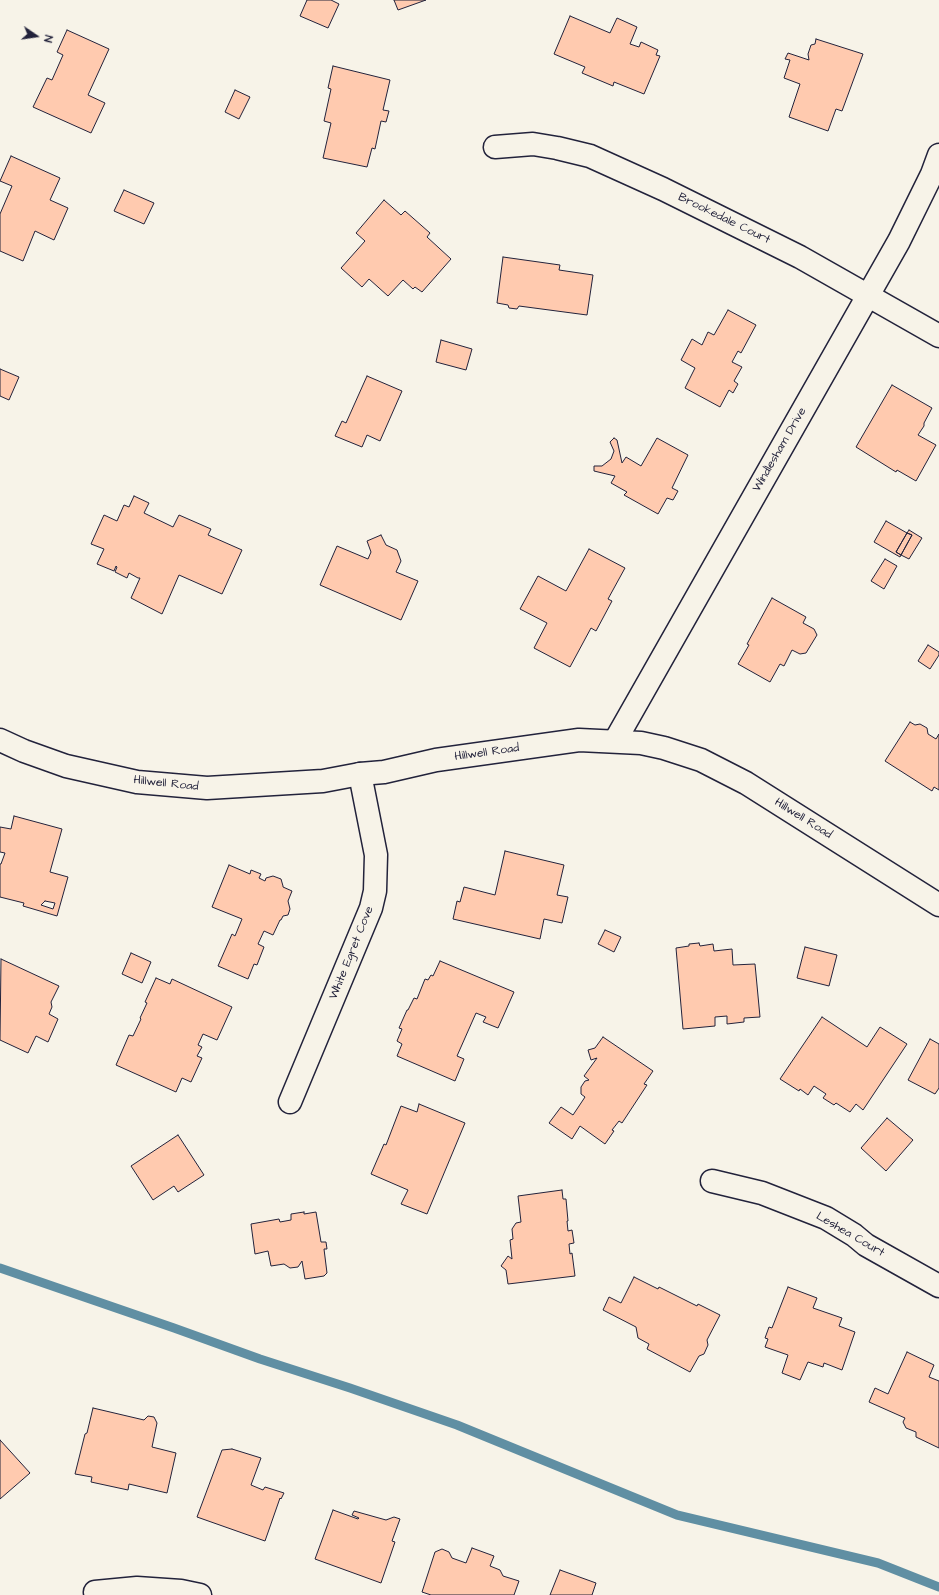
<!DOCTYPE html>
<html>
<head>
<meta charset="utf-8">
<style>
  body { margin:0 }
  #map { position:relative; width:939px; height:1595px; overflow:hidden; background:#f7f3e8; font-family:"Architects Daughter",sans-serif }
  canvas { display:block }
  .north { position:absolute; left:16px; top:16px; width:40px; height:40px; -webkit-text-stroke:3px #f7f3e8; paint-order:stroke; rotate:103deg; font-size:11px; font-weight:700; line-height:16px; text-align:center; color:#22223b }
  .north::after { content:''; display:block; margin:auto; width:14px; height:18px; background:#22223b; clip-path:polygon(50% 0,100% 100%,50% 72%,0 100%) }
</style>
</head>
<body>
<div id="map">
<canvas width="939" height="1595"></canvas>
<div class="north">N</div>
</div>
<script>
const g = document.querySelector('canvas').getContext('2d');
g.lineJoin = 'round';
function toPath(rows) {
  const path = new Path2D();
  for (const r of rows) {
    path.moveTo(r[0], r[1]);
    for (let i = 2; i < r.length; i += 2) path.lineTo(r[i], r[i + 1]);
  }
  return path;
}
function trace(path, color, width, dash) {
  g.strokeStyle = color;
  g.lineWidth = width;
  g.lineCap = dash ? 'butt' : 'round';
  g.setLineDash(dash || []);
  g.stroke(path);
}
function fill(path, color) {
  g.fillStyle = color;
  g.fill(path, 'evenodd');
}
function label(font, color, halo, rows, align = 'center') {
  g.font = font + ' "Architects Daughter",sans-serif';
  g.lineWidth = 3;
  g.setLineDash([]);
  g.textBaseline = 'middle';
  g.strokeStyle = halo;
  g.fillStyle = color;
  for (const [text, x, y, turn = 0] of rows) {
    g.save();
    g.translate(x, y);
    g.rotate((+turn || 0) * Math.PI / 180);
    g.textAlign = isNaN(turn) ? turn : align;
    if (halo) g.strokeText(text, 0, 0);
    g.fillText(text, 0, 0);
    g.restore();
  }
}
trace(toPath([
  [0,1268,174,1328,260,1359,350,1388,457,1425,677,1515,878,1563,939,1587]
]), '#608fa3', 9);
const building = toPath([
  [307,0,331,0,339,4,328,28,300,16,307,0],
  [394,0,426,0,398,10,394,0],
  [570,16,610,33,617,18,637,27,630,44,639,47,641,42,658,50,656,55,660,56,644,94,614,82,613,86,582,73,585,67,554,54,570,16],
  [67,30,109,49,88,95,105,103,91,133,33,107,47,78,52,80,63,55,57,52,67,30],
  [816,39,863,54,842,111,836,109,828,131,789,117,800,84,784,78,790,60,785,59,788,53,809,60,808,54,811,45,815,44,816,39],
  [333,66,390,80,383,110,389,111,386,122,381,121,375,149,372,148,367,167,323,158,331,123,324,121,331,89,328,88,333,66],
  [235,90,250,97,239,119,225,112,235,90],
  [11,156,60,178,50,200,68,208,54,240,35,231,23,261,0,251,0,214,12,186,0,181,11,156],
  [124,190,154,203,144,224,114,211,124,190],
  [384,200,401,215,405,211,430,233,427,237,451,259,422,292,415,287,413,289,403,280,388,296,369,279,362,287,341,268,365,241,356,233,384,200],
  [503,257,560,265,559,270,593,275,587,315,519,306,517,309,509,308,508,305,497,303,503,257],
  [728,310,756,325,741,353,738,351,732,362,742,367,734,381,738,384,733,393,729,390,720,407,685,388,695,368,681,360,692,339,702,345,708,332,714,335,728,310],
  [441,340,472,349,466,370,436,362,441,340],
  [0,369,19,377,9,400,0,396,0,369],
  [367,376,402,391,380,441,367,435,362,447,335,436,342,421,346,423,367,376],
  [892,385,932,408,924,423,924,426,918,435,936,445,916,481,897,470,896,472,856,447,892,385],
  [614,438,617,440,622,463,626,457,641,466,657,438,688,455,672,488,678,491,673,500,667,498,658,514,624,495,627,492,611,483,615,476,594,471,594,466,602,466,611,459,614,451,610,442,614,438],
  [134,496,149,503,144,513,173,527,179,515,211,529,208,535,242,550,222,594,179,575,162,614,131,598,140,578,138,578,129,573,127,578,115,572,117,567,116,566,114,571,97,564,104,549,91,544,104,515,117,521,124,505,129,507,134,496],
  [886,521,907,533,896,552,901,555,900,557,874,542,886,521],
  [909,530,922,538,909,559,901,555,912,535,907,533,909,530],
  [907,533,912,535,901,555,896,552,907,533],
  [381,535,386,545,397,550,401,561,396,572,418,581,401,620,320,585,337,546,368,559,371,552,367,541,381,535],
  [589,549,625,568,608,599,612,601,596,631,591,628,570,667,534,648,547,623,520,609,538,576,566,591,589,549],
  [885,559,897,566,884,589,871,581,885,559],
  [772,598,806,617,803,623,814,629,817,635,806,653,800,654,792,650,784,666,780,664,770,682,738,664,749,645,747,644,772,598],
  [928,645,939,652,939,655,930,669,918,661,928,645],
  [910,722,915,725,920,724,927,728,928,734,936,739,939,734,939,790,934,787,932,791,885,761,910,722],
  [14,816,62,829,50,872,68,877,57,916,23,906,24,903,0,897,0,864,1,864,5,853,0,852,0,827,11,829,14,816],
  [45,901,55,903,53,909,41,905,45,901],
  [505,851,564,865,557,895,568,897,562,923,544,919,540,939,453,919,457,901,460,902,464,887,495,895,505,851],
  [229,865,250,874,251,870,261,874,259,878,265,881,266,878,273,876,281,879,283,886,283,887,292,891,288,901,290,909,288,915,283,916,281,920,280,920,273,935,264,931,258,944,264,947,257,965,254,964,248,979,218,966,232,934,235,936,242,919,212,907,229,865],
  [605,930,621,937,614,952,598,944,605,930],
  [699,943,700,946,713,944,714,951,732,949,733,965,755,964,760,1017,744,1018,744,1022,727,1024,727,1016,715,1017,715,1026,683,1029,676,948,689,946,689,944,699,943],
  [805,947,837,955,829,986,797,978,805,947],
  [131,953,151,962,142,983,122,974,131,953],
  [1,959,59,986,51,1002,52,1007,49,1014,58,1019,48,1042,36,1036,28,1053,0,1040,1,959],
  [440,961,514,992,498,1028,483,1022,486,1017,476,1013,457,1056,464,1059,455,1081,397,1056,402,1044,397,1041,402,1029,399,1028,407,1010,408,1010,414,998,417,999,425,979,428,980,431,975,433,976,440,961],
  [156,978,170,984,172,979,232,1007,217,1040,203,1034,198,1045,202,1047,197,1056,202,1058,191,1082,182,1078,176,1092,116,1065,129,1035,133,1036,141,1019,140,1018,147,1003,145,1002,156,978],
  [822,1017,867,1047,880,1027,907,1044,863,1110,856,1104,850,1112,836,1103,834,1105,823,1098,826,1094,814,1086,808,1095,800,1089,799,1091,780,1079,822,1017],
  [603,1037,653,1071,644,1084,647,1085,622,1123,619,1121,612,1130,614,1131,605,1144,580,1126,572,1139,549,1123,561,1107,573,1115,585,1097,581,1094,581,1087,585,1081,589,1080,584,1076,597,1058,591,1060,588,1050,595,1048,603,1037],
  [930,1039,939,1044,939,1088,935,1094,908,1080,930,1039],
  [419,1104,465,1123,427,1214,401,1204,408,1190,371,1174,384,1144,386,1145,401,1106,417,1112,419,1104],
  [887,1118,913,1140,886,1171,861,1148,887,1118],
  [178,1135,204,1175,178,1192,174,1186,153,1200,131,1166,178,1135],
  [562,1190,563,1199,566,1199,568,1221,567,1221,568,1231,572,1230,574,1243,569,1244,570,1254,572,1253,575,1276,508,1284,506,1270,501,1266,508,1256,512,1259,510,1240,513,1239,512,1229,516,1223,521,1222,518,1196,562,1190],
  [304,1212,304,1214,316,1212,321,1242,326,1242,327,1249,324,1249,327,1273,324,1276,305,1279,302,1261,298,1267,290,1268,284,1264,271,1266,268,1251,255,1254,251,1224,279,1219,280,1222,291,1220,291,1214,304,1212],
  [634,1277,658,1289,659,1287,697,1306,698,1304,720,1315,707,1340,708,1345,704,1354,699,1356,690,1372,647,1349,649,1344,638,1338,636,1327,603,1310,609,1297,621,1303,634,1277],
  [788,1287,817,1298,813,1308,842,1318,839,1326,855,1332,842,1370,824,1363,823,1367,808,1362,800,1380,782,1373,788,1355,765,1347,768,1339,765,1338,769,1327,772,1328,788,1287],
  [907,1352,934,1365,929,1377,939,1381,939,1448,916,1437,916,1432,906,1428,903,1422,905,1418,869,1402,875,1388,888,1394,907,1352],
  [93,1408,144,1420,148,1416,154,1417,157,1423,152,1447,176,1453,167,1493,129,1484,128,1490,91,1482,92,1477,75,1474,85,1434,87,1433,93,1408],
  [0,1440,30,1473,0,1499,0,1440],
  [232,1449,261,1458,251,1485,263,1490,265,1487,284,1493,281,1499,280,1498,265,1541,197,1517,222,1450,232,1449],
  [333,1510,358,1519,359,1518,352,1515,354,1511,386,1520,394,1517,400,1519,392,1541,395,1542,381,1583,315,1559,333,1510],
  [472,1548,494,1556,490,1566,500,1570,503,1576,519,1581,514,1595,431,1595,422,1592,435,1552,442,1549,449,1552,452,1558,466,1563,472,1548],
  [560,1570,596,1583,592,1595,550,1595,560,1570]
]);
fill(building, '#ffcaaf');
trace(building, '#22223b', 1);
const minor = toPath([
  [495,147,533,144,557,148,590,156,663,189,800,257,939,336],
  [615,741,899,241,932,174,939,155],
  [290,1102,371,908,375,891,376,855,360,774],
  [712,1181,762,1193,826,1218,854,1235,866,1245,939,1286],
  [95,1592,137,1588,181,1591,200,1595]
]);
const tertiary = toPath([
  [0,740,24,751,66,766,137,782,207,788,323,781,360,774,384,772,436,760,579,740,641,743,664,748,701,760,746,783,939,905]
]);
trace(minor, '#22223b', 25);
trace(tertiary, '#22223b', 25);
trace(minor, '#f7f3e8', 22);
trace(tertiary, '#f7f3e8', 22);
label('12px', '#22223b', '#f7f3e8', [
  ["Brookedale Court",724,219,26],
  ["Windlesham Drive",780,450,-60],
  ["Hillwell Road",487,753,-8],
  ["Hillwell Road",166,784,6],
  ["Hillwell Road",803,819,32],
  ["White Egret Cove",352,953,-68],
  ["Leshea Court",850,1235,30]
]);
</script>
</body>
</html>
